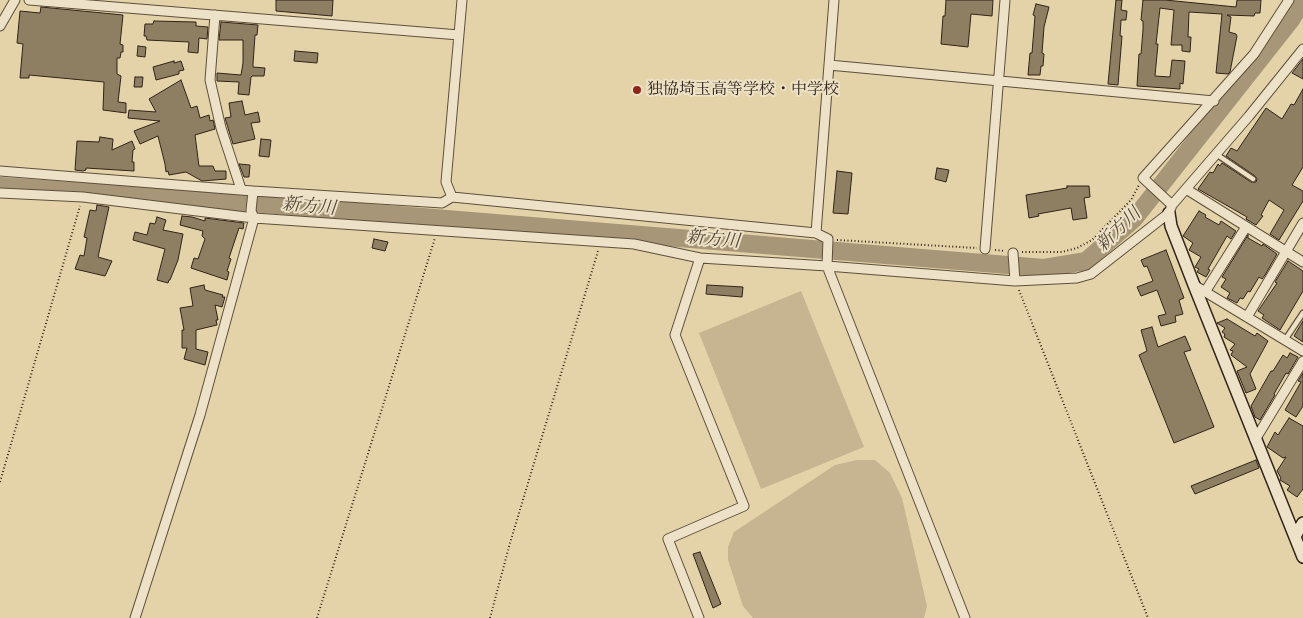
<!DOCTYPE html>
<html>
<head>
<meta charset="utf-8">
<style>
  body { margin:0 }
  canvas { display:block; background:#e4d3a9 }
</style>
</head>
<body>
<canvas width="1303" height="618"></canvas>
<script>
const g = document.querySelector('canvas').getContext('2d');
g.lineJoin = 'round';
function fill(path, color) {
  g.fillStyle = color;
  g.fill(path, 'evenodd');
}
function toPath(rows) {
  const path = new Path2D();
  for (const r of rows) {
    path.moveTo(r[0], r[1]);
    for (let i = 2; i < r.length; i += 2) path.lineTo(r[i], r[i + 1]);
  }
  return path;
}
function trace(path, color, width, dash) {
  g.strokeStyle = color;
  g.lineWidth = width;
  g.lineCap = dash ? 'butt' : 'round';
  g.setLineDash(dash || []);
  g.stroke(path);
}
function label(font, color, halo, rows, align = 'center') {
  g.font = font + ' "IM FELL French Canon","Noto Serif JP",serif';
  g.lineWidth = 4;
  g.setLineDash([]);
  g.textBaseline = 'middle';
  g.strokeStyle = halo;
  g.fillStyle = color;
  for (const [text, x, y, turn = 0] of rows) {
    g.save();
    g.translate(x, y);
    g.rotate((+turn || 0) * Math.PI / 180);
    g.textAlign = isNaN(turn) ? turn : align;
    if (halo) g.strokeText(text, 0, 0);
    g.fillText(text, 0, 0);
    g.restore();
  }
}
fill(toPath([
  [801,291,864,447,761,489,699,333],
  [857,460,875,460,890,473,902,498,927,606,924,618,753,618,743,606,728,560,728,547,734,532,835,465]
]), '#c6b590');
trace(toPath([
  [0,186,264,204,1044,268,1086,261,1134,219,1291,20,1303,0]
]), '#a79778', 18);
const building = toPath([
  [276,0,333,0,332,16,276,11,276,0],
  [946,0,993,0,992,16,971,14,968,47,941,44,943,16,945,16,946,0],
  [1116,0,1122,0,1121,10,1127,11,1126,20,1121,20,1120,36,1122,36,1118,85,1108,84,1116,0],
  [1143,0,1165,0,1236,7,1237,0,1261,0,1260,13,1255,13,1254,16,1227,15,1231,17,1229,32,1236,34,1237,36,1230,72,1228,74,1216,73,1222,14,1189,12,1188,37,1191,37,1190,52,1182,51,1182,45,1171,45,1174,10,1160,8,1156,44,1158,44,1155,76,1170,77,1172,60,1185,61,1183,84,1180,83,1180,89,1137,86,1139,54,1141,54,1143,30,1143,21,1141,20,1143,0],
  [1036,4,1049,7,1044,27,1042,53,1044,54,1043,66,1041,66,1040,75,1028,75,1030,53,1032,53,1035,16,1033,15,1036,4],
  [41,7,123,15,120,44,123,45,123,52,121,52,120,58,117,58,117,74,121,76,118,102,126,103,126,113,103,110,104,82,29,75,29,78,20,78,23,44,17,43,20,11,40,13,41,7],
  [154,21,196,22,196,26,208,27,207,39,199,38,198,53,188,52,189,42,147,40,146,36,144,36,145,24,153,24,154,21],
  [221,22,258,25,257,35,255,35,253,64,253,67,265,68,264,76,252,76,251,77,249,95,238,94,239,82,217,81,217,73,241,75,243,63,243,40,219,40,221,22],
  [138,46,146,47,145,57,137,56,138,46],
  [295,51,318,53,317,63,294,61,295,51],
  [1303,59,1303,79,1292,73,1303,59],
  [174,61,174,63,181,61,184,70,179,71,179,74,156,80,153,67,174,61],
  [135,77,143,77,142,87,134,87,135,77],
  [181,80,191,108,197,106,200,118,209,115,210,121,213,120,215,129,195,135,199,166,213,166,215,171,226,171,226,179,202,181,186,172,169,175,168,171,166,172,165,164,158,136,140,144,134,131,160,121,128,118,129,110,156,112,149,99,181,80],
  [1303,89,1303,167,1292,185,1303,191,1303,201,1279,240,1270,234,1284,210,1269,200,1261,215,1263,216,1256,225,1246,219,1247,217,1198,189,1210,172,1213,173,1218,164,1220,166,1222,163,1251,182,1256,182,1257,179,1255,176,1226,156,1231,148,1237,151,1266,108,1282,119,1291,104,1294,105,1303,89],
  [242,101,245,115,258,112,260,122,251,123,255,139,233,144,225,118,231,117,229,103,242,101],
  [100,137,113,139,112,150,132,141,135,149,133,150,132,162,134,162,134,171,86,168,86,170,83,171,75,170,77,141,99,142,100,137],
  [261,139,271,140,269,157,259,156,261,139],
  [239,164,250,165,249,177,244,177,239,164],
  [937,168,949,170,946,182,935,179,937,168],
  [837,171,852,173,848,214,833,213,837,171],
  [1067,186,1089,186,1090,197,1084,198,1087,218,1073,220,1071,208,1038,214,1039,216,1029,218,1026,195,1067,188,1067,186],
  [97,205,109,207,98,257,112,261,105,276,75,269,80,255,84,256,87,238,84,237,90,210,96,211,97,205],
  [1199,211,1206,215,1205,217,1219,225,1221,221,1236,231,1231,239,1227,236,1208,269,1210,270,1206,277,1197,272,1199,269,1195,267,1201,257,1189,250,1193,243,1183,236,1199,211],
  [182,216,192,217,205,221,205,218,244,223,243,229,239,228,229,258,231,259,227,271,229,272,227,280,191,268,194,258,198,259,205,239,202,236,203,231,180,225,182,216],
  [157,217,166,220,163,230,183,234,178,260,170,280,169,280,168,283,157,280,165,249,133,240,135,232,147,235,150,223,155,224,157,217],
  [1248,235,1248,238,1262,246,1263,244,1277,254,1265,275,1262,279,1259,277,1250,292,1248,291,1243,299,1240,298,1237,303,1227,298,1230,293,1221,287,1226,279,1222,277,1248,235],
  [374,239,388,242,385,251,372,248,374,239],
  [1166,250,1184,298,1179,300,1183,314,1175,316,1176,322,1161,326,1158,316,1166,314,1157,290,1141,296,1137,287,1153,281,1147,266,1144,267,1141,260,1166,250],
  [1288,261,1303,271,1303,291,1280,330,1262,318,1264,315,1258,311,1277,283,1275,282,1288,261],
  [204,285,205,290,223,295,222,297,225,297,222,307,215,305,218,320,216,320,217,325,196,330,196,349,208,352,205,365,184,359,187,348,182,348,182,330,184,330,180,308,193,306,190,288,204,285],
  [707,285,743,287,742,297,706,294,707,285],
  [1227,319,1255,336,1257,333,1268,341,1250,374,1256,389,1246,393,1237,371,1247,367,1231,355,1233,351,1230,350,1235,344,1224,337,1225,334,1222,332,1225,328,1217,323,1227,319],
  [1303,321,1303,342,1294,336,1303,321],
  [1152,327,1158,347,1185,336,1191,350,1184,352,1214,427,1174,443,1139,355,1147,351,1141,330,1152,327],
  [1290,353,1298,357,1288,374,1286,373,1274,394,1275,395,1260,420,1255,417,1251,406,1271,371,1273,371,1283,355,1287,358,1290,353],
  [1303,373,1303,406,1296,417,1285,410,1301,382,1298,381,1303,373],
  [1289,418,1303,426,1303,489,1297,497,1287,490,1290,486,1280,480,1281,478,1277,471,1286,457,1283,458,1267,447,1275,432,1278,435,1289,418],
  [1256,460,1259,468,1195,494,1191,486,1256,460],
  [700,552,721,604,713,608,693,554,700,552]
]);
fill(building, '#8e7f63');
trace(building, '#312318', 1);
const lane = toPath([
  [1216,154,1253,179],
  [1285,340,1303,313]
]);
const street = toPath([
  [29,0,459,35],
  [215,15,210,80,221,128,241,189],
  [0,26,15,0],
  [829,65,1214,101],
  [0,171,253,191,442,203,452,197,816,233,828,239,827,266,965,618],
  [1186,189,1303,262],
  [0,193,83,197,254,218,634,244,700,258,827,266,1015,281,1077,278,1091,274,1169,213,1172,205,1249,116,1303,49],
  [452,197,446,182,462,0],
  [1172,205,1143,178,1254,54,1289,0],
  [816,233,834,0],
  [985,249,1005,0],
  [1013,253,1015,281],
  [1194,285,1303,351],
  [1205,292,1246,227],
  [1247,317,1303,223],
  [1255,440,1303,361],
  [135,618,200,415,254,218,251,211,253,191],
  [699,618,668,539,744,506,675,335,700,258]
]);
const secondary = toPath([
  [1169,213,1171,226,1194,285,1303,557],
  [1295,536,1303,523]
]);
trace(lane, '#5e4f3c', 7);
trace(street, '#5e4f3c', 11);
trace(secondary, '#312318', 14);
trace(toPath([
  [837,240,977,248],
  [995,250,1005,251],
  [1022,252,1062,252,1077,248,1092,240,1131,200,1139,185],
  [1019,290,1148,618],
  [0,482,80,206],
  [317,618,435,238],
  [490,618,510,543,598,251]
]), '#312318', 2, [1, 2.5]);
trace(lane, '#ede2c7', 4.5);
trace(street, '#ede2c7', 9);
trace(secondary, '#ede2c7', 11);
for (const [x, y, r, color] of [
  [637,90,5,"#8f2418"]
]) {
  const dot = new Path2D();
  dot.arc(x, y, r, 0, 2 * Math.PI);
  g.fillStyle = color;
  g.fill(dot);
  trace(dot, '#ede2c7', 2);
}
label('16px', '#312318', '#ede2c7', [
  ["独協埼玉高等学校・中学校",647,90]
], 'left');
label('italic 18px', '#544635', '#ede2c7', [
  ["新方川",309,207,5],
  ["新方川",1119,230,-44],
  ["新方川",713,240,5]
]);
</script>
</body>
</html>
